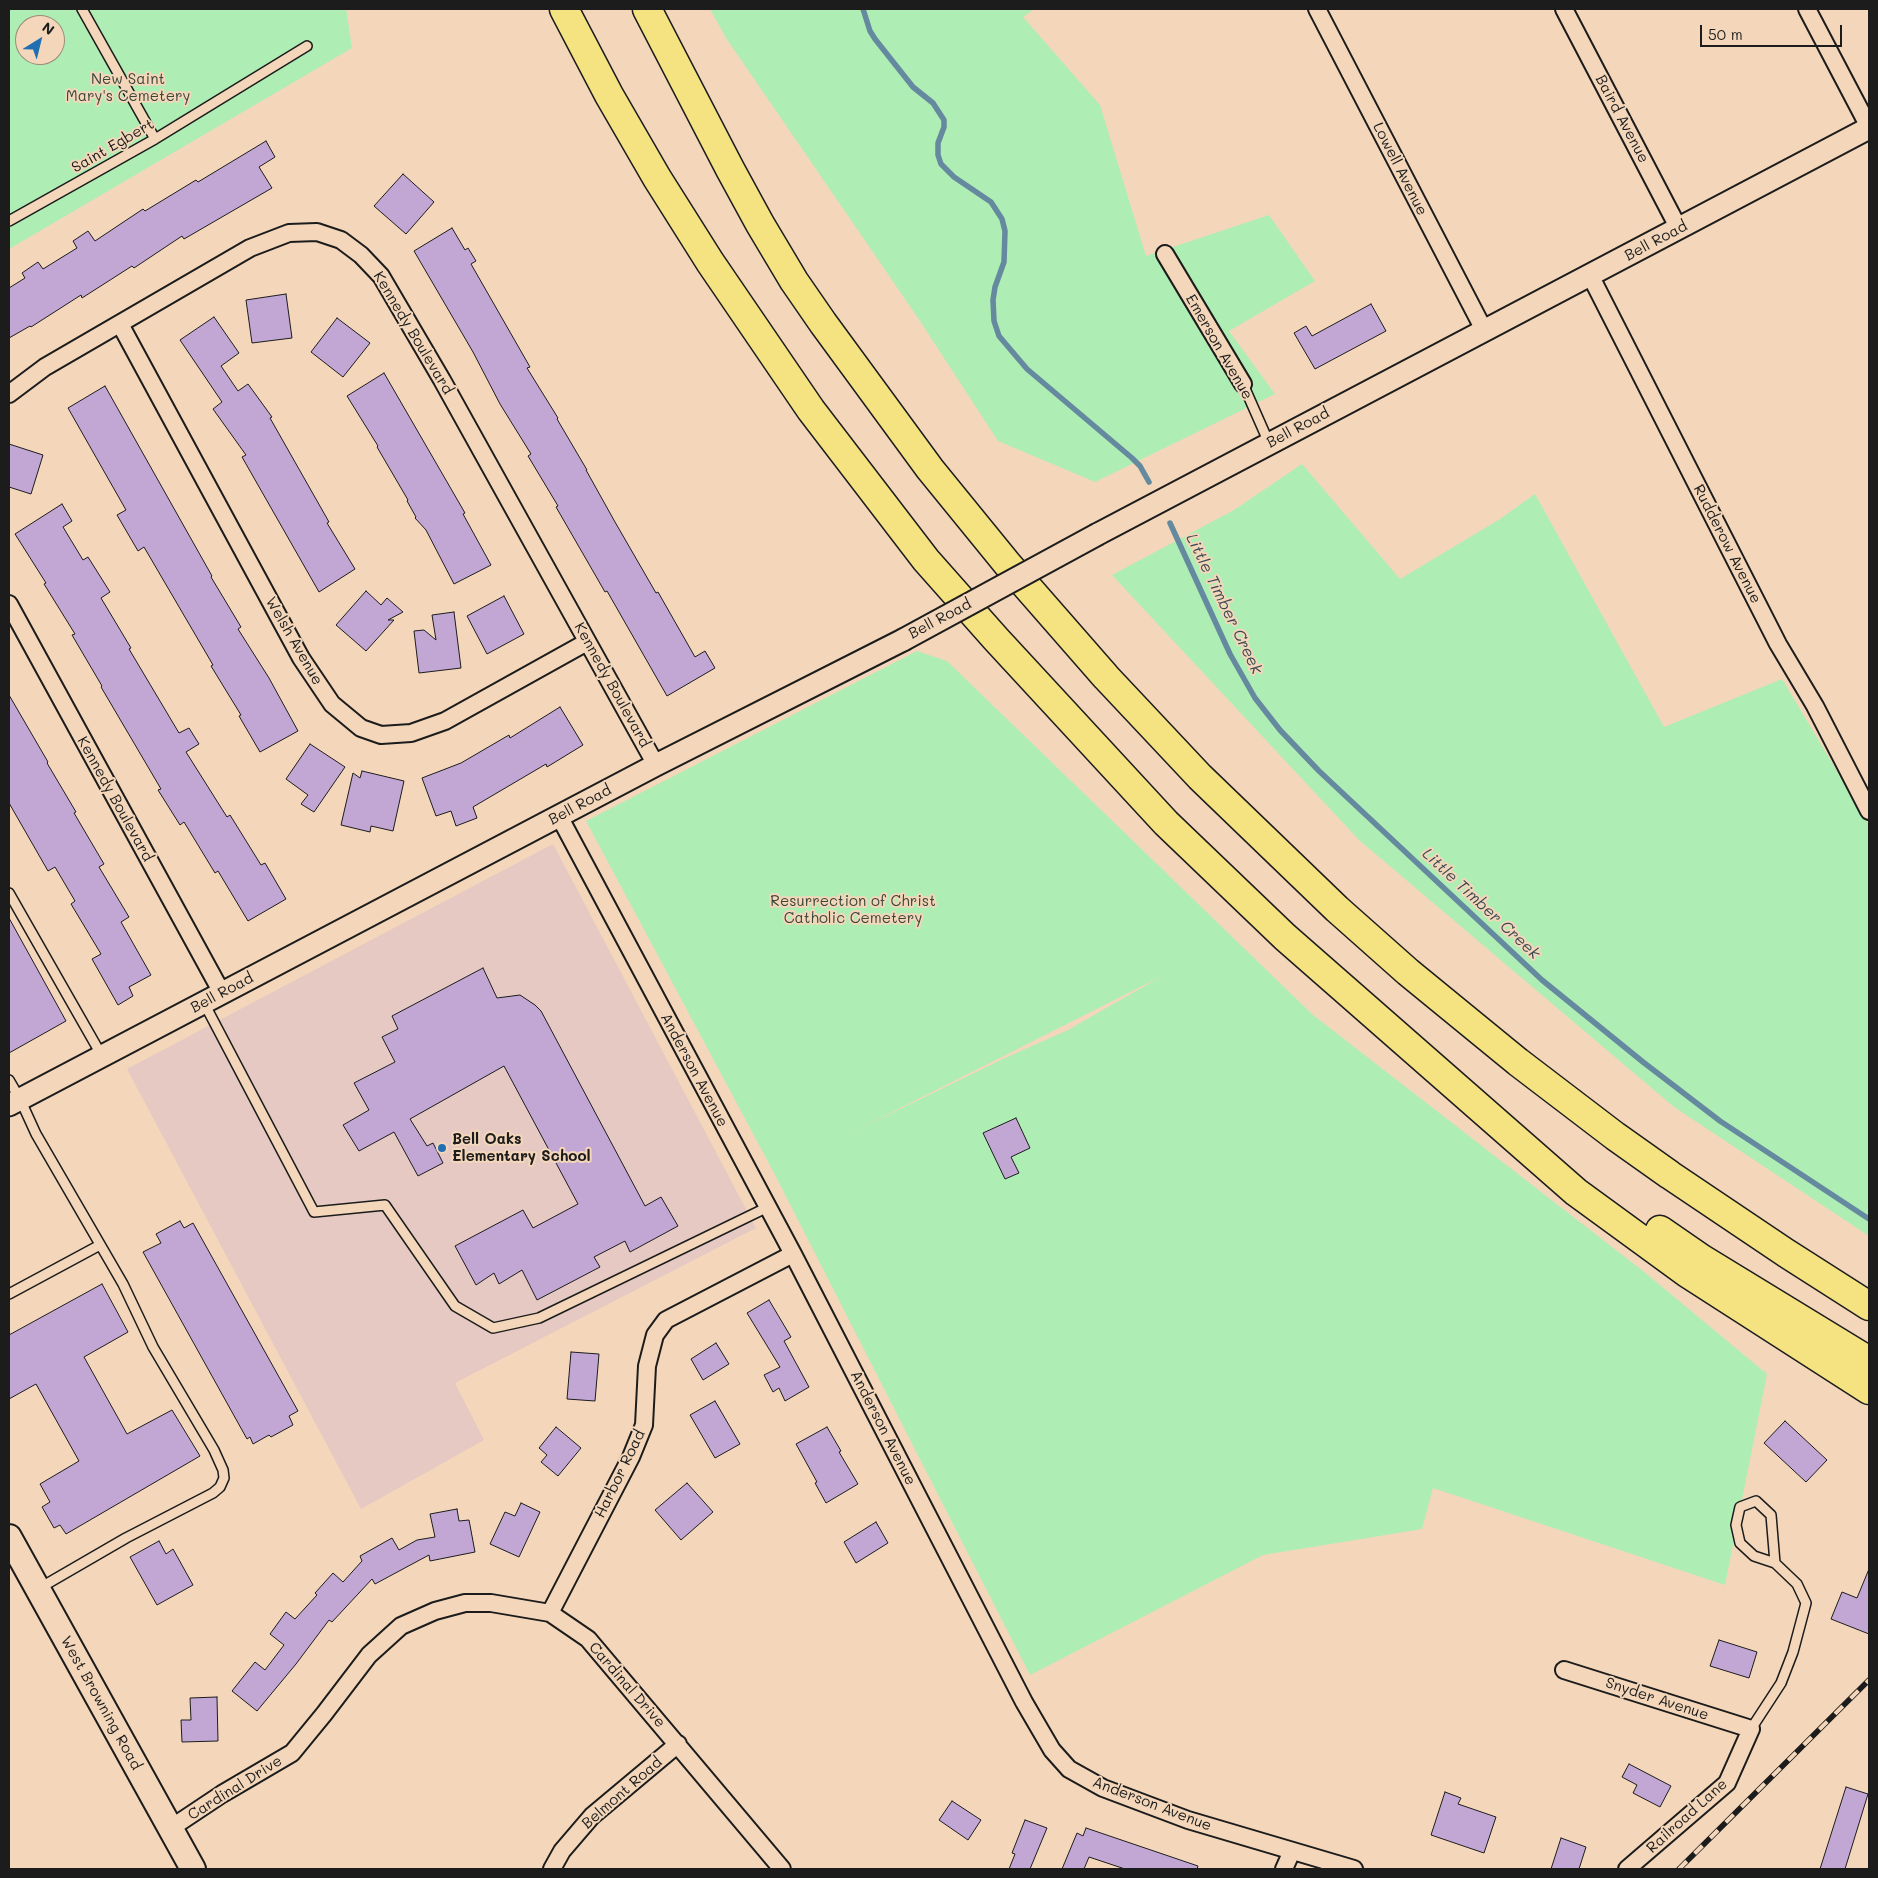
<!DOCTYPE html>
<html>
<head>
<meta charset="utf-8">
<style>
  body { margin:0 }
  #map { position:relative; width:1878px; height:1878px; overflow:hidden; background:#f4d7ba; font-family:Mali,sans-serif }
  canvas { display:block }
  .frame { position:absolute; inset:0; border:10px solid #1c1c1c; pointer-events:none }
  .north { position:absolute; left:15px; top:15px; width:50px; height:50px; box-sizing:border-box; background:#f4d7ba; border:1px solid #9e8c7b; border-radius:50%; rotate:36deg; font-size:14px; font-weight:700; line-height:20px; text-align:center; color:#1c1c1c }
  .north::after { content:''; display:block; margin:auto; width:18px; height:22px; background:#1f6fb2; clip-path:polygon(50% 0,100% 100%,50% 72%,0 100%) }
  .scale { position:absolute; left:1700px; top:25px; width:142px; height:22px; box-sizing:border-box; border:2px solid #1c1c1c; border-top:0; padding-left:6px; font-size:15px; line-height:18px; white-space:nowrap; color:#1c1c1c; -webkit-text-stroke:4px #f4d7ba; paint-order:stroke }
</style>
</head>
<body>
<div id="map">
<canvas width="1878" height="1878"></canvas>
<div class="frame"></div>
<div class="north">N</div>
<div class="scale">50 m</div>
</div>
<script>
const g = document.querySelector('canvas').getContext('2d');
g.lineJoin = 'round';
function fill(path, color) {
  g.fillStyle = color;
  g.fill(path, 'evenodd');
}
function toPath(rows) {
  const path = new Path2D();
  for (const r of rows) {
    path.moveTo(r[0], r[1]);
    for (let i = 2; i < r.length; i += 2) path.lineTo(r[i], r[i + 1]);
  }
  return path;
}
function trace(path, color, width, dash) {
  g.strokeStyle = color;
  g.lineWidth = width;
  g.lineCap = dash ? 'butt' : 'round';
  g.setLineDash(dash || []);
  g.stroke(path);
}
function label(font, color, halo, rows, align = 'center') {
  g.font = font + ' Mali,sans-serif';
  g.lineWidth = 4;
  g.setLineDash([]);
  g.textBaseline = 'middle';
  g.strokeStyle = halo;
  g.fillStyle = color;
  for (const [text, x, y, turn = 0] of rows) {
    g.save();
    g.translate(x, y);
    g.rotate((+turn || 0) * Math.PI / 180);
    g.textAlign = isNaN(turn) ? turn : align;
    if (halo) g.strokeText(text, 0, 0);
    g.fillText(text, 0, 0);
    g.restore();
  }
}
fill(toPath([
  [553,844,756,1228,455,1383,484,1440,361,1509,127,1069]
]), '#e5c9c2');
fill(toPath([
  [9,9,346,9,352,48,9,249],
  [25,25,55,25,55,55,25,55],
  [710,9,1034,9,1023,17,1100,105,1146,256,1269,215,1315,281,1229,331,1275,394,1095,482,998,441,918,318,726,38],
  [1302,464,1400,579,1500,519,1535,494,1664,727,1782,679,1869,825,1869,1236,1674,1107,1359,840,1112,575,1234,510],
  [917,651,947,661,1313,1015,1643,1271,1767,1374,1725,1585,1433,1488,1422,1529,1263,1555,1030,1675,773,1171,586,821],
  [1162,976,1068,1030,1005,1058,851,1133]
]), '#aeedb4');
trace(toPath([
  [863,9,870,31,875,39,913,87,933,103,944,120,944,127,938,143,938,155,941,164,954,177,991,202,1002,219,1005,231,1004,262,995,287,993,300,994,321,999,336,1027,369,1132,458,1140,466,1149,482],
  [1170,523,1230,654,1255,698,1280,730,1319,771,1542,980,1643,1062,1720,1121,1869,1219]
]), '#65899f', 5.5);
const building = toPath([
  [266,141,275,157,259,167,272,188,184,239,182,236,134,268,132,266,82,298,81,295,31,327,30,326,9,338,9,288,25,278,22,273,38,262,43,269,77,248,73,241,88,231,95,241,143,209,145,211,196,180,198,182,266,141],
  [403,174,434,202,406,234,374,206,403,174],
  [452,228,465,250,468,248,476,261,471,264,530,367,527,368,558,418,557,419,587,470,586,470,615,522,656,593,658,592,695,657,705,651,715,668,667,696,607,591,605,592,586,559,556,507,558,506,528,456,531,454,500,404,473,352,414,251,452,228],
  [286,294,292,338,252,343,246,300,286,294],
  [1371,304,1386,331,1315,369,1294,333,1306,326,1312,336,1371,304],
  [214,317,239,353,221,366,238,391,248,384,272,417,270,418,329,522,327,523,355,569,319,592,242,457,246,455,213,409,222,402,180,340,214,317],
  [337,318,370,343,343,377,311,352,337,318],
  [384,373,465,513,463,514,491,565,454,584,426,530,415,518,416,517,407,501,408,500,377,447,378,446,347,396,384,373],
  [105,386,212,576,211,577,241,627,238,629,269,678,298,731,260,752,239,716,241,715,211,666,213,665,144,547,138,551,117,515,126,510,68,408,105,386],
  [9,444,43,455,31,494,9,487,9,444],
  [62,504,72,521,63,527,83,560,88,557,110,592,101,598,131,648,129,649,179,733,189,728,199,744,186,752,227,817,230,815,261,865,265,863,286,899,248,921,218,871,215,873,184,822,180,825,158,790,161,789,101,687,102,686,72,635,75,634,44,584,46,583,15,534,62,504],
  [366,591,381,605,387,598,403,612,388,620,394,620,366,651,336,625,366,591],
  [504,596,524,634,487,654,467,616,504,596],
  [454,612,461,668,419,673,414,631,424,630,436,640,432,615,454,612],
  [9,695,48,762,47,763,76,812,74,813,104,864,99,867,129,917,121,922,151,975,129,987,133,996,118,1005,92,959,101,954,71,904,75,901,55,867,48,871,9,803,9,695],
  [560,707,583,745,547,767,546,764,473,807,477,818,456,826,451,811,436,816,422,778,461,763,509,735,510,738,560,707],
  [310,744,345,767,314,812,301,804,308,795,286,779,310,744],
  [362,771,404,781,393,831,371,826,370,832,341,825,353,773,360,778,362,771],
  [9,918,66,1021,9,1053,9,918],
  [483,968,497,998,520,995,535,1005,541,1011,645,1206,661,1197,678,1226,630,1252,625,1241,594,1257,600,1267,537,1300,522,1270,499,1284,494,1273,476,1285,455,1246,523,1210,533,1228,578,1204,504,1066,410,1119,427,1146,433,1143,443,1163,418,1176,394,1132,359,1151,343,1125,369,1110,354,1083,395,1062,382,1037,398,1029,392,1016,483,968],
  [1016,1118,1030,1148,1011,1157,1019,1173,1005,1179,983,1133,1016,1118],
  [180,1221,184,1228,193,1223,298,1411,289,1416,293,1425,271,1437,269,1435,253,1444,250,1437,247,1439,143,1252,161,1243,156,1234,180,1221],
  [102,1284,128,1332,84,1357,127,1434,172,1410,200,1456,66,1534,60,1525,54,1528,42,1507,50,1502,40,1484,79,1461,36,1384,9,1399,9,1335,102,1284],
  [769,1300,791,1337,784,1341,809,1387,785,1401,779,1388,773,1392,764,1375,780,1367,747,1313,769,1300],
  [716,1343,729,1364,703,1380,691,1359,716,1343],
  [571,1352,599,1354,595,1401,567,1399,571,1352],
  [715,1401,740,1444,715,1458,690,1415,715,1401],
  [1785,1421,1827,1460,1806,1482,1764,1443,1785,1421],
  [556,1427,581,1448,558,1476,541,1462,547,1455,539,1448,556,1427],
  [827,1427,841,1451,839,1452,858,1484,826,1503,815,1483,817,1482,796,1444,827,1427],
  [687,1483,713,1512,681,1540,655,1510,687,1483],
  [521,1503,540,1512,519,1557,490,1544,505,1512,515,1516,521,1503],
  [457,1509,459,1521,469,1520,475,1552,430,1561,429,1555,375,1584,372,1579,332,1622,329,1620,296,1664,257,1711,232,1691,255,1662,265,1670,284,1645,270,1634,286,1612,295,1619,317,1595,315,1593,333,1573,343,1582,362,1561,360,1556,392,1538,399,1550,417,1540,435,1537,430,1514,457,1509],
  [876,1522,888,1543,856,1563,844,1542,876,1522],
  [159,1541,166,1554,173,1549,193,1585,157,1605,130,1557,159,1541],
  [1869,1569,1869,1634,1831,1619,1842,1592,1857,1598,1869,1569],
  [1719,1640,1757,1652,1749,1678,1710,1666,1719,1640],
  [217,1697,218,1741,182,1742,181,1720,191,1720,190,1698,217,1697],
  [1629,1764,1671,1786,1660,1807,1633,1793,1637,1785,1622,1777,1629,1764],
  [1846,1787,1868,1794,1845,1869,1820,1869,1846,1787],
  [1445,1792,1461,1798,1458,1804,1496,1817,1484,1853,1431,1835,1445,1792],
  [952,1801,981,1820,968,1840,939,1820,952,1801],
  [1025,1820,1047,1828,1030,1869,1009,1869,1015,1854,1012,1853,1025,1820],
  [1086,1828,1198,1866,1197,1869,1125,1869,1089,1857,1084,1869,1062,1869,1077,1833,1083,1836,1086,1828],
  [1561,1838,1586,1847,1579,1869,1551,1869,1561,1838]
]);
fill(building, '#c2a7d5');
trace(building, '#1c1c1c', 1);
const service = toPath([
  [82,9,155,139],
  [9,221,155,139,307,46],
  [1243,384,1269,443],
  [9,893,102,1056],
  [204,1003,314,1212,385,1205,455,1306,493,1328,539,1318,768,1207],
  [9,1080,20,1099,36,1134,123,1284,153,1347,214,1450,223,1470,224,1478,220,1487,213,1493,126,1538,38,1589],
  [9,1294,100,1245],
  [1751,1729,1781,1683,1793,1652,1806,1603,1797,1584,1775,1563,1771,1515,1756,1501,1740,1507,1736,1525,1740,1543,1754,1556,1775,1563]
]);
const minor = toPath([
  [1317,9,1484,330],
  [1564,9,1679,229],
  [1807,9,1869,127],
  [1165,254,1243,384],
  [1590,275,1778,644,1815,706,1869,811],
  [120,324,301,658,332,704,361,728,381,735,411,733,445,721,587,642],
  [9,394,45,367,250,248,289,233,317,232,341,240,361,255,381,276,442,380,656,765],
  [9,604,222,993],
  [559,816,793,1254,1024,1702,1052,1750,1069,1769,1103,1788,1188,1820,1354,1869],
  [550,1613,631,1457,644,1425,647,1366,655,1335,666,1320,793,1254],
  [1564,1670,1751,1729,1727,1783,1627,1869],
  [171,1828,222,1794,292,1753,324,1714,369,1655,401,1626,435,1611,465,1603,491,1603,550,1613,588,1639,782,1869],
  [552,1869,562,1851,592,1816,678,1744],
  [1284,1869,1292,1851]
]);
const tertiary = toPath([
  [1098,534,1869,128],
  [9,1105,656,765,903,640]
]);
const secondary = toPath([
  [9,1537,193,1869]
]);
const motorway = toPath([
  [564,9,609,95,657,178,710,262,811,410,926,560,996,639,1166,823,1285,937,1576,1192,1687,1273,1869,1390],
  [647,9,730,169,760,224,794,281,823,323,930,469,1009,566,1106,677,1200,777,1337,909,1408,972,1518,1062,1615,1136,1670,1175,1786,1253,1869,1306],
  [1660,1230,1702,1259,1869,1361]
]);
trace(service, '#1c1c1c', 12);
trace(minor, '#1c1c1c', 20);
trace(tertiary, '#1c1c1c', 25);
trace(secondary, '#1c1c1c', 28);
trace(motorway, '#1c1c1c', 31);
trace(service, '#f4d7ba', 9);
trace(minor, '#f4d7ba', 16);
trace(tertiary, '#f4d7ba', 21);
trace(secondary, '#f4d7ba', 24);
trace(motorway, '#f5e382', 28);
const rail = toPath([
  [1679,1869,1869,1680]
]);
trace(rail, '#1c1c1c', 5.5);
trace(rail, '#f4d7ba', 4, [11]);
const tertiaryBridge = toPath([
  [903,640,1098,534]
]);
trace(tertiaryBridge, '#1c1c1c', 25, []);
trace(tertiaryBridge, '#f4d7ba', 21);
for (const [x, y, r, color] of [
  [442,1148,5,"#1f6fb2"]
]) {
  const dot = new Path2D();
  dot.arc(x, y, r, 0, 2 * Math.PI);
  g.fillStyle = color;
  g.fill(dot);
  trace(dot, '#f4d7ba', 2);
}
label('15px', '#39463a', '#f4d7ba', [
  ["New Saint",128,79],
  ["Mary's Cemetery",128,96],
  ["Resurrection of Christ",853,901],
  ["Catholic Cemetery",853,918]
]);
label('15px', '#1c1c1c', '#f4d7ba', [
  ["Baird Avenue",1622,119,62],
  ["Saint Egbert",113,146,-30],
  ["Lowell Avenue",1400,169,63],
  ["Bell Road",1656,241,-28],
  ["Kennedy Boulevard",413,333,59],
  ["Emerson Avenue",1219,347,60],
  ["Bell Road",1298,428,-28],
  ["Rudderow Avenue",1727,544,63],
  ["Bell Road",940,619,-28],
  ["Welsh Avenue",294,641,60],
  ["Kennedy Boulevard",612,685,61],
  ["Kennedy Boulevard",115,799,61],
  ["Bell Road",580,805,-28],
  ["Bell Road",222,993,-28],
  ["Anderson Avenue",694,1070,62],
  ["Anderson Avenue",883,1428,63],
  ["Harbor Road",620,1474,-64],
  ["Cardinal Drive",627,1685,49],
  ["Snyder Avenue",1657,1699,18],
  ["West Browning Road",101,1703,61],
  ["Cardinal Drive",235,1788,-32],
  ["Belmont Road",622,1793,-41],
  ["Anderson Avenue",1152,1804,21],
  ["Railroad Lane",1687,1816,-42]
]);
label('bold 15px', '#1c1c1c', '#f4d7ba', [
  ["Bell Oaks",452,1139],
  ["Elementary School",452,1156]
], 'left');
label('italic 16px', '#3a4a53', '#f4d7ba', [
  ["Little Timber Creek",1224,604,64],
  ["Little Timber Creek",1481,904,43]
]);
</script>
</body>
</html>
